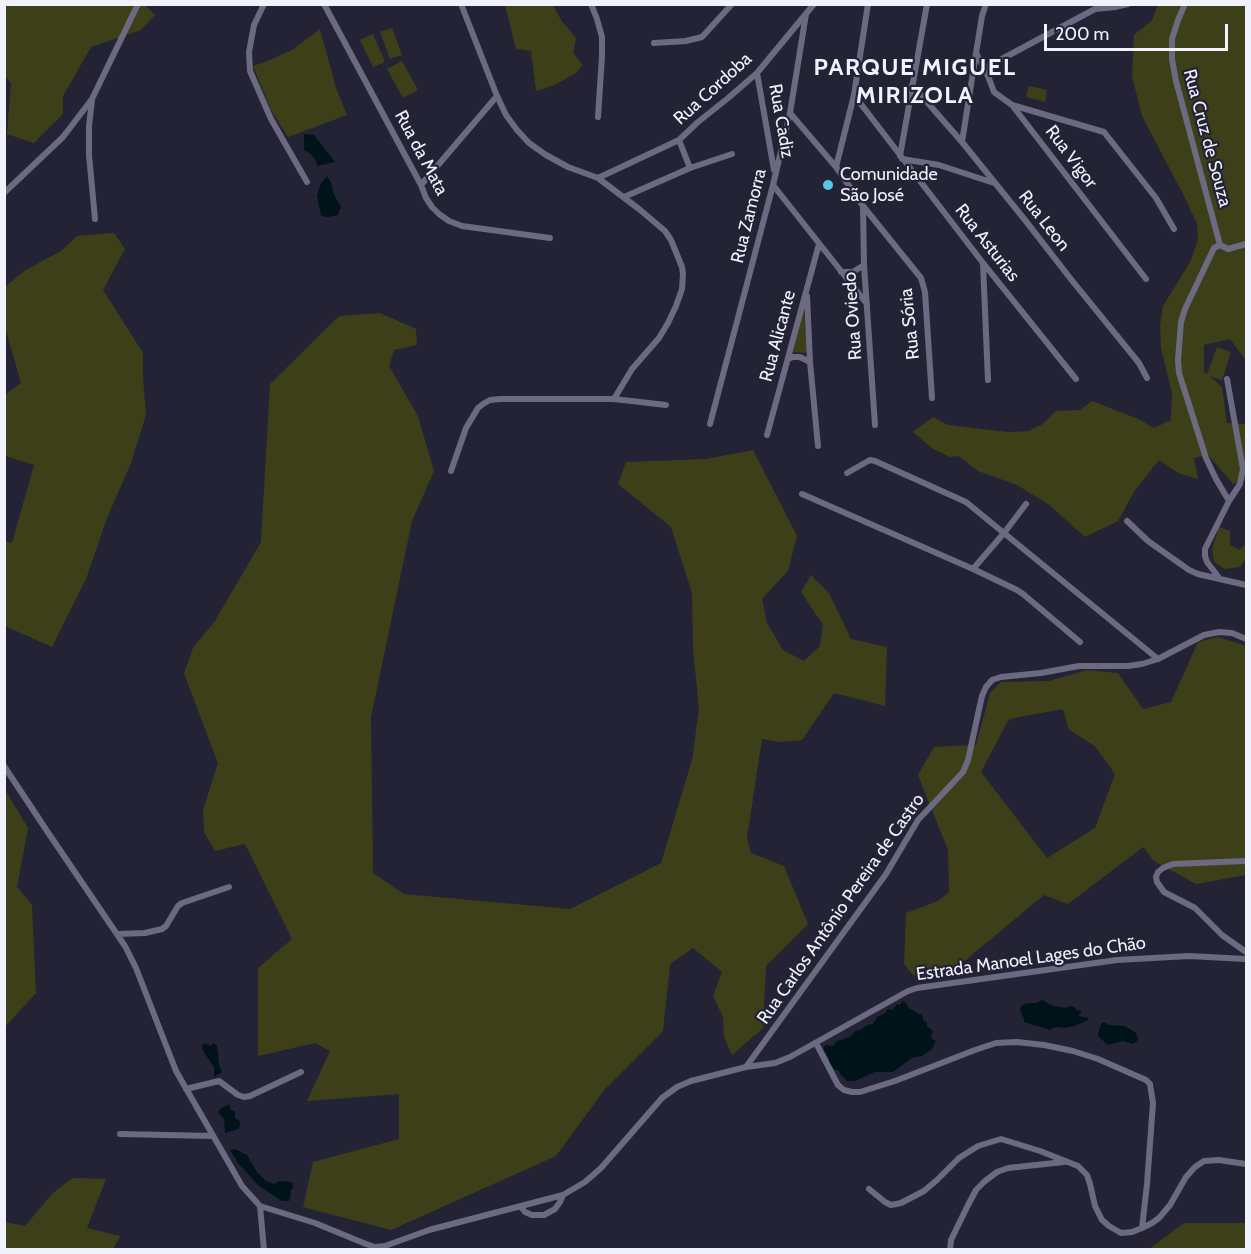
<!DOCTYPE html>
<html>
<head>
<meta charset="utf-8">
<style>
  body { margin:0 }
  #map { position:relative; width:1251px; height:1254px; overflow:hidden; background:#242336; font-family:Cabin,sans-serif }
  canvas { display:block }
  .frame { position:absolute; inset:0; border:6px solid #f2f2fd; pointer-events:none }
  .scale { position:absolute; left:1044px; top:24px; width:184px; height:27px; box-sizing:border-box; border:3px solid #f2f2fd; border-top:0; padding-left:8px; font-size:18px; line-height:21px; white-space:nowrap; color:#f2f2fd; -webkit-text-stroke:4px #242336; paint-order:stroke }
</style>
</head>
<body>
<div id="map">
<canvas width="1251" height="1254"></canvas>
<div class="frame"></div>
<div class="scale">200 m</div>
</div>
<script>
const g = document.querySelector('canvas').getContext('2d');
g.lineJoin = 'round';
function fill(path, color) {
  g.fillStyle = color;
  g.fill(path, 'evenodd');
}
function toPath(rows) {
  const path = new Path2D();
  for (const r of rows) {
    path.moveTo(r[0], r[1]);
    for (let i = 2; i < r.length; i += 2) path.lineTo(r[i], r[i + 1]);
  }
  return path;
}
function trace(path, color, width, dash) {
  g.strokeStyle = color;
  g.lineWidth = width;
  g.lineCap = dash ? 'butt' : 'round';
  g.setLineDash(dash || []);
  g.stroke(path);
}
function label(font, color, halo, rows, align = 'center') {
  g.font = font + ' Cabin,sans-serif';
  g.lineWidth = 4.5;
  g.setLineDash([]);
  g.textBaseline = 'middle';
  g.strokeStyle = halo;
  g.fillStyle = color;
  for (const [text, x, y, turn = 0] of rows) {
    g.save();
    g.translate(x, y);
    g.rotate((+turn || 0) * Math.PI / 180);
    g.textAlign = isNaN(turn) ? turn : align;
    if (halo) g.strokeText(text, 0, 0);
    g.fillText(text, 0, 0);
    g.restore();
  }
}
fill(toPath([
  [5,5,145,5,155,15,141,30,91,47,63,96,63,114,34,143,7,134,11,84,5,75],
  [505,5,553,5,561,20,576,38,573,53,583,65,576,73,555,85,536,91,531,51,516,49],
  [1158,5,1246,5,1246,361,1230,339,1204,345,1204,372,1207,374,1217,347,1231,352,1222,380,1210,376,1222,387,1227,423,1246,424,1246,479,1233,484,1208,455,1194,458,1198,479,1180,474,1159,460,1135,490,1118,521,1085,537,1048,504,1017,485,978,471,959,456,950,457,933,449,913,432,933,417,948,425,1008,432,1028,431,1043,424,1056,411,1080,410,1092,401,1138,419,1154,428,1171,420,1172,393,1161,348,1160,325,1163,306,1190,262,1198,240,1197,224,1185,198,1142,116,1132,76,1134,35,1152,20],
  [392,28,402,55,390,59,380,32],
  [320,29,336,88,347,115,288,137,271,110,253,66,270,60,292,50],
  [373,34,385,62,373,67,360,40],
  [402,61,418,90,403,98,387,69],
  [1029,86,1047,90,1045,102,1026,97],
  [114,233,125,249,103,290,143,353,143,378,146,415,131,463,107,518,86,579,52,647,5,626,5,541,12,543,34,465,5,456,5,395,21,383,5,327,5,287,24,271,61,251,77,236],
  [804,309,807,353,793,352],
  [380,313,416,329,417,345,394,350,389,366,418,416,434,471,412,521,371,717,373,873,404,894,570,909,661,863,692,760,699,708,693,650,692,593,671,527,618,484,626,462,706,459,753,450,797,536,788,571,762,599,767,623,783,650,804,661,820,646,823,625,801,592,811,575,829,593,851,639,887,647,885,706,834,693,802,740,780,742,762,739,747,838,751,853,784,866,808,924,766,966,763,1028,732,1055,724,1037,723,1017,713,996,722,972,693,948,670,964,663,1031,605,1089,556,1156,391,1230,303,1207,313,1162,399,1139,399,1094,307,1101,330,1051,315,1043,258,1056,258,968,292,939,245,844,215,851,204,832,203,810,218,763,184,673,193,648,215,621,261,542,270,384,339,316],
  [1219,527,1230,531,1230,545,1239,550,1245,545,1246,546,1246,558,1240,567,1225,569,1214,562,1212,549],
  [1218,637,1246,646,1246,875,1196,884,1154,861,1143,847,1068,904,1044,895,949,974,913,975,904,964,906,913,938,901,949,892,948,850,918,775,934,747,976,745,990,693,1001,682,1049,681,1087,670,1118,673,1143,709,1171,702,1198,642],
  [1063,709,1069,730,1095,746,1115,774,1095,828,1047,858,981,772,1009,719],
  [4,788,28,828,17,887,32,905,36,993,5,1027],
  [72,1178,106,1179,87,1228,120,1236,113,1249,5,1249,5,1222,25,1226,52,1194],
  [1184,1223,1246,1223,1246,1249,1149,1249]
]), '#3d3f18');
fill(toPath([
  [304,134,314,135,335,162,317,166,316,161,311,154,304,150],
  [327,176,332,184,333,193,341,207,338,215,328,217,321,216,317,196,321,183],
  [1042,1000,1051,1005,1065,1008,1071,1006,1075,1008,1078,1011,1080,1010,1082,1013,1079,1014,1079,1016,1089,1018,1088,1020,1075,1026,1064,1028,1059,1027,1053,1028,1050,1030,1024,1022,1024,1019,1020,1010,1022,1005,1029,1003,1036,1003],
  [902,1001,905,1002,909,1008,919,1014,922,1014,923,1020,927,1022,927,1026,933,1031,931,1036,932,1039,936,1041,932,1049,922,1056,912,1058,893,1072,875,1072,859,1079,855,1081,847,1081,840,1074,839,1071,834,1069,829,1062,829,1058,824,1050,824,1047,826,1045,833,1046,837,1041,850,1037,855,1031,860,1030,867,1025,873,1024,874,1021,875,1021,877,1017,884,1014,888,1009,892,1010,897,1004,900,1005],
  [1104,1022,1109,1025,1125,1026,1136,1033,1138,1040,1133,1044,1123,1041,1108,1045,1100,1038,1098,1034,1101,1024],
  [205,1043,210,1046,214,1043,217,1046,219,1064,222,1072,214,1077,214,1067,203,1051,202,1045],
  [229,1104,231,1110,235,1112,235,1118,239,1120,240,1124,239,1129,225,1133,224,1119,218,1112,220,1109],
  [235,1149,247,1155,257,1172,266,1181,274,1184,279,1181,292,1182,293,1188,290,1191,291,1195,289,1201,282,1201,259,1186,238,1163,230,1150]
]), '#001319');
trace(toPath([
  [264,4,254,25,249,52,250,71,271,119,307,182],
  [324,4,421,185,426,198,432,207,439,214,449,221,462,226,550,238],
  [461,4,497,96,506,115,517,130,529,143,546,155,568,167,598,178,639,209,665,231,671,240,682,267,683,274,682,289,676,306,668,323,659,338,632,369,614,399],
  [591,4,597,19,602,37,602,56,598,117],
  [1185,4,1178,20,1172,39,1172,59,1176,81,1220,245],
  [654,43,686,41,702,37,732,4],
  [976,53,988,76,994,92,1012,105,1146,279],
  [985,68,1095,9,1115,7,1128,4],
  [757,73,774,170],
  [912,85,962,142,1025,220,1070,278,1139,363,1147,378],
  [854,95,983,263,1076,379],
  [92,100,89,126,89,155,95,219],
  [1012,105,1104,132,1156,198,1174,229],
  [790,113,836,167,863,206,921,278,925,292,932,398],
  [679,140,690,168],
  [962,142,976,53,982,16,986,4],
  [900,156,927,4],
  [902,159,939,165,994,183],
  [836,167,854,95,868,4],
  [598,178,679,140,698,122,727,99,757,73,814,4],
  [421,185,497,96],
  [773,185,867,304],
  [4,193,63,137,92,99,138,4],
  [624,197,690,168,732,154],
  [863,206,864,265,875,425],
  [983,264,988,380],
  [841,272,853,272,864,265],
  [807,296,810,362,818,446],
  [788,359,793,357,800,357,810,362],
  [710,424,773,185,790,113,806,14],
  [767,435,819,244],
  [451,471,466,428,478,408,483,404,490,400,500,399,614,399,666,405],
  [847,473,870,460,875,461,966,502,1158,659],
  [802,494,973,569,1017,590,1023,594,1080,642],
  [1229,501,1216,479,1206,458,1179,373,1178,360,1181,322,1185,309,1214,248,1220,245,1228,249,1246,244],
  [1127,521,1148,541,1189,570,1198,574,1246,585],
  [973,569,1004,533,1026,504],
  [1220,579,1207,562,1205,556,1205,549,1229,501,1240,484,1243,469,1227,379],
  [4,766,47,831,125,946,136,968,176,1071,242,1186,260,1206,315,1223,366,1244,375,1247,385,1246,429,1230,563,1195,585,1182,601,1168,662,1098,677,1087,691,1081,746,1067,775,1063,790,1057,908,991,917,988,1117,960,1189,956,1246,959],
  [1246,861,1173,864,1163,868,1158,872,1156,877,1157,882,1164,892,1195,908,1222,935,1246,952],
  [118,934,145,933,162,929,166,926,178,906,182,903,229,887],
  [816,1043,838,1085,844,1090,852,1092,860,1092,895,1081,975,1050,996,1043,1017,1042,1044,1045,1073,1051,1098,1059,1146,1080,1150,1084,1153,1103,1147,1184,1142,1228,1152,1223,1159,1218,1170,1205,1186,1177,1195,1167,1204,1161,1219,1160,1246,1164],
  [746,1067,886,874,918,820,963,772,968,760,982,696,986,687,992,680,1001,677,1041,673,1079,666,1128,666,1142,664,1158,659,1204,635,1219,632,1232,633,1246,639],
  [186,1089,219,1081,238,1095,244,1097,250,1096,301,1072],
  [120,1134,213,1136],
  [869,1189,885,1202,891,1205,901,1203,924,1191,937,1180,959,1158,978,1146,1001,1139,1040,1151,1078,1166,1087,1175,1090,1184,1095,1206,1102,1220,1109,1226,1121,1233,1132,1232,1142,1228],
  [260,1206,264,1250],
  [521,1207,525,1212,532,1215,544,1215,555,1209,560,1202,563,1195],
  [950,1250,951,1240,968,1205,976,1190,985,1181,997,1172,1008,1168,1064,1162]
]), '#6b6a81', 6);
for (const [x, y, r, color] of [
  [828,185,6,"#57c9e2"]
]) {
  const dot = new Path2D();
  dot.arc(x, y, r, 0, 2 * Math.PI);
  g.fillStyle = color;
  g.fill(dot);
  trace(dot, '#242336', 2);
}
label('18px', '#f2f2fd', '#242336', [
  ["Rua Cordoba",713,89,-42],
  ["Rua Cadiz",781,121,80],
  ["Rua Cruz de Souza",1207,138,75],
  ["Rua da Mata",421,153,62],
  ["Rua Vigor",1071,157,53],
  ["Rua Zamorra",749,216,-76],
  ["Rua Leon",1044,221,52],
  ["Rua Asturias",987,243,52],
  ["Rua Oviedo",853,316,-94],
  ["Rua Sória",910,324,-96],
  ["Rua Alicante",778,336,-75],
  ["Rua Carlos Antônio Pereira de Castro",841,909,-55],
  ["Estrada Manoel Lages do Chão",1031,959,-8]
]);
label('18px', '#f2f2fd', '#242336', [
  ["Comunidade",840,175],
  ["São José",840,196]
], 'left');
g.letterSpacing = '1.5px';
label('bold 24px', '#f2f2fd', '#242336', [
  ["PARQUE MIGUEL",915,68],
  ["MIRIZOLA",915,96]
]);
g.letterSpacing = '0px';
</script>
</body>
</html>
